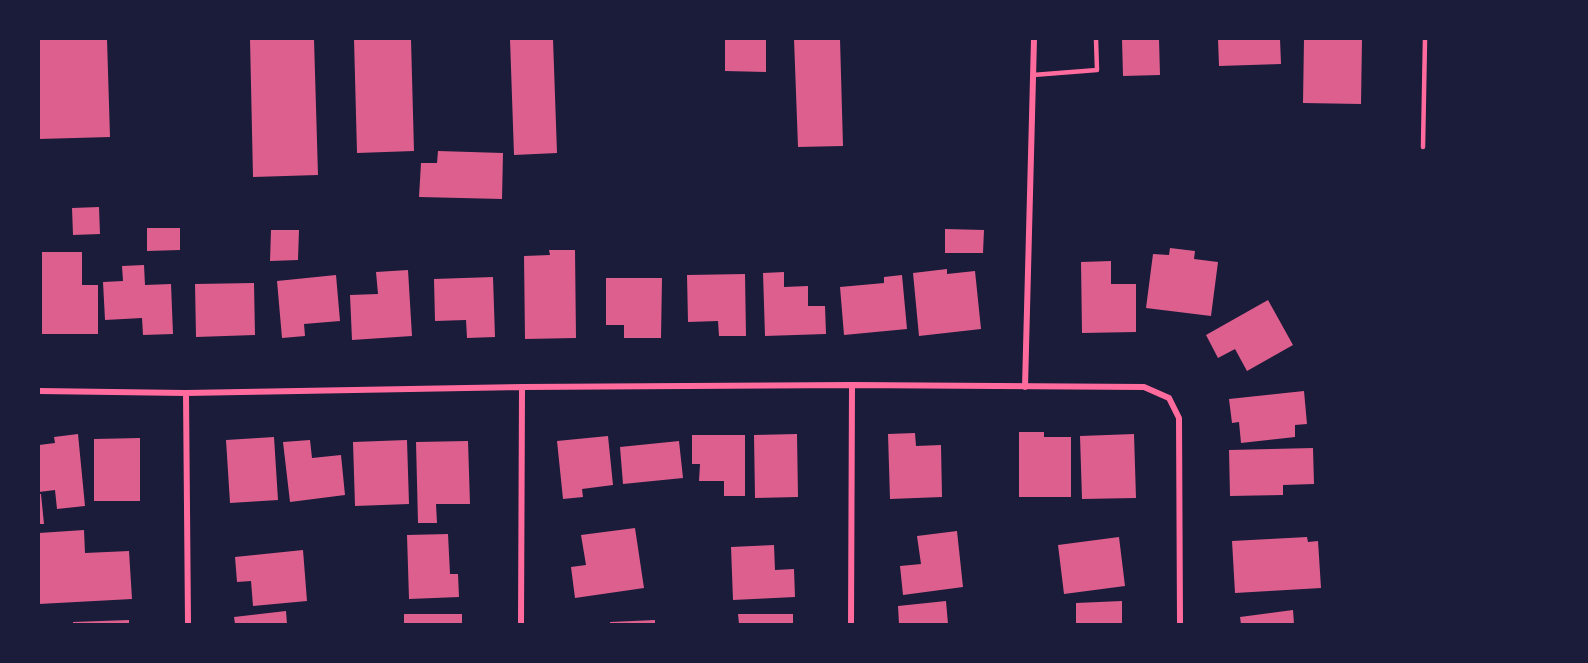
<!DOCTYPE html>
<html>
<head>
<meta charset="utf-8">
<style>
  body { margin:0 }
  #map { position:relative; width:1588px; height:663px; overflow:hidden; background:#1b1b3a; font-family:Karla,sans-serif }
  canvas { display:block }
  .frame { position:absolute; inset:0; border:40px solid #1b1b3a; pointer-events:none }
</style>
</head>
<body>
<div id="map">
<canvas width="1588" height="663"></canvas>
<div class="frame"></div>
</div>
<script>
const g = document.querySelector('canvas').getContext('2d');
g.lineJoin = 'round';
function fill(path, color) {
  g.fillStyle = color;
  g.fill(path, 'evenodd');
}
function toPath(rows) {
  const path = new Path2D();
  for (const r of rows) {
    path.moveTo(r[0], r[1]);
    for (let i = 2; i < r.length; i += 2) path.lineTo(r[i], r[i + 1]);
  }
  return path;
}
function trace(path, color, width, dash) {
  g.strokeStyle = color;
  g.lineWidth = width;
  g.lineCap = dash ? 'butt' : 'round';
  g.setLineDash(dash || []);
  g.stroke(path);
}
fill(toPath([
  [39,39,107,39,110,137,39,139],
  [250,39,314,39,318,175,253,177],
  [354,39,411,39,414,151,357,153],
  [510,39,553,39,557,153,514,155],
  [725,39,766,39,766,72,725,71],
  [794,39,840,39,843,146,798,147],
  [1122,39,1159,39,1160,75,1123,76],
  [1218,39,1280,39,1281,64,1219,66],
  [1304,39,1362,39,1361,104,1303,103],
  [438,151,503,153,502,199,419,197,421,163,437,163],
  [99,207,100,234,73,235,72,208],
  [147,228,180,228,180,250,147,251],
  [945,229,984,230,983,253,945,253],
  [271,230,299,230,298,260,270,261],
  [1170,248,1195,251,1194,259,1218,262,1211,316,1146,308,1153,254,1169,255],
  [549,250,575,250,576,338,525,339,524,256,550,255],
  [42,252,82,252,82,285,98,285,98,334,42,334],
  [1111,261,1111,284,1136,284,1136,332,1082,333,1081,262],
  [144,265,145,285,171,284,173,334,143,335,142,318,105,320,103,282,123,281,122,266],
  [947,269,947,274,975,271,981,329,919,336,913,273],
  [408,270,412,336,352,340,350,295,378,294,376,272],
  [784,272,784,287,808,286,808,306,825,306,826,334,765,336,763,273],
  [745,274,746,336,719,336,718,321,688,322,687,275],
  [336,275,340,321,304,324,305,336,282,338,277,281],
  [902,275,907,329,844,335,840,287,884,283,884,277],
  [493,277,495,337,467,338,466,320,435,321,434,279],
  [606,278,662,278,661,338,624,338,624,325,606,325],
  [254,283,255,335,196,337,195,284],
  [1268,300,1293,345,1247,371,1235,349,1218,358,1206,335],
  [1304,391,1307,424,1295,425,1295,437,1241,443,1239,422,1232,423,1229,399],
  [1019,432,1044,432,1044,437,1071,437,1071,497,1019,497],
  [915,433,916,446,941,445,942,497,890,499,888,434],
  [78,434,85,506,57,509,55,490,39,492,39,445,55,443,54,437],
  [797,434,798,497,755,498,754,435],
  [1134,434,1136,498,1082,499,1080,436],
  [692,435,745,435,745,496,724,496,724,481,699,481,700,464,692,464],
  [608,436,613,485,582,489,583,497,563,499,557,441],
  [274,437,278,500,230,503,226,440],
  [140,438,140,501,94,501,94,439],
  [310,440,312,458,341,455,345,495,290,502,283,442],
  [407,440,409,504,355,506,353,442],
  [468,441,470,504,436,504,437,523,418,523,416,442],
  [679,441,683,478,623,484,620,447],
  [1313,448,1314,484,1283,485,1283,495,1230,496,1229,450],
  [39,494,41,494,44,524,39,524],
  [635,528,644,588,575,598,571,567,586,565,581,535],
  [84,530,85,553,129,551,132,599,39,604,39,533],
  [957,531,963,587,903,595,900,566,921,564,917,536],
  [448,534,450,574,458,574,459,597,409,599,407,535],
  [1119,537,1125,586,1064,594,1058,545],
  [1307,537,1308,542,1318,541,1321,588,1235,593,1232,541],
  [774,545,775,570,794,569,795,597,733,600,731,547],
  [303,550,307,601,253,606,251,581,237,582,235,557],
  [946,601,948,624,899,624,898,606],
  [1122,601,1122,624,1076,624,1076,603],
  [1293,610,1294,624,1241,624,1240,617],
  [286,611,287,624,235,624,234,617],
  [404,614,462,614,462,624,404,624],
  [738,614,793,614,793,624,739,624],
  [129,620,129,624,73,624,73,622],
  [655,620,655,624,610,624,610,622]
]), '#dd5f8e');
trace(toPath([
  [1033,75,1097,70,1096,39],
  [1423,147,1425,39]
]), '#ff6b9d', 4.5);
trace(toPath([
  [1025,387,1034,39],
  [39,391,186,393,522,387,852,385,1144,387,1169,398,1179,418,1180,624],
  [186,393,188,624],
  [521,624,522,387],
  [851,624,852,385]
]), '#ff6b9d', 6);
</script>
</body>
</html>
